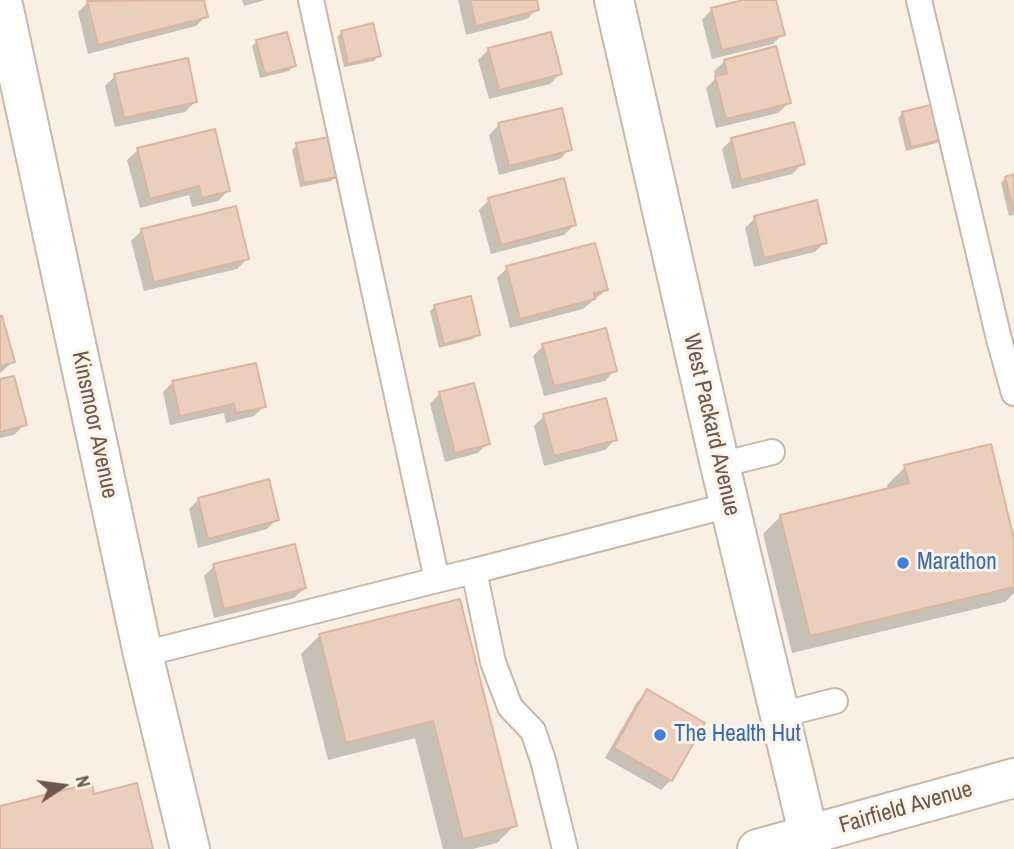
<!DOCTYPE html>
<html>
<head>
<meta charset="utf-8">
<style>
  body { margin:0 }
  #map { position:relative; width:1014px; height:849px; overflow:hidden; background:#f9f0e3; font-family:"Archivo Narrow",sans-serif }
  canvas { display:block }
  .north { position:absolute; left:28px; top:751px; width:70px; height:70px; -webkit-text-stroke:5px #fdf4e9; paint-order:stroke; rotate:77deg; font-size:19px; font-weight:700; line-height:28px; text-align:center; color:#6e574c }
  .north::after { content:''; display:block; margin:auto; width:24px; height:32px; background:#6e574c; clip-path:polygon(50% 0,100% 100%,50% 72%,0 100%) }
</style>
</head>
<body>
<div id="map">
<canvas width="1014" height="849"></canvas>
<div class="north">N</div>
</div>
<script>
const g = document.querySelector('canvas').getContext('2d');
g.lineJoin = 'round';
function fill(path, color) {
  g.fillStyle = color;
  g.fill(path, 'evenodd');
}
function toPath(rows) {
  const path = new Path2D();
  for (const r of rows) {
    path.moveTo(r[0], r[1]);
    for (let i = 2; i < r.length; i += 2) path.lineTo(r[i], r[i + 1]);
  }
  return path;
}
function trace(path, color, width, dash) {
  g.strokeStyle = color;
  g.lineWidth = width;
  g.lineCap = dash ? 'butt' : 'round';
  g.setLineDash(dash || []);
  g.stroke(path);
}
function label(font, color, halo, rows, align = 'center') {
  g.font = font + ' "Archivo Narrow",sans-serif';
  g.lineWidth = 6;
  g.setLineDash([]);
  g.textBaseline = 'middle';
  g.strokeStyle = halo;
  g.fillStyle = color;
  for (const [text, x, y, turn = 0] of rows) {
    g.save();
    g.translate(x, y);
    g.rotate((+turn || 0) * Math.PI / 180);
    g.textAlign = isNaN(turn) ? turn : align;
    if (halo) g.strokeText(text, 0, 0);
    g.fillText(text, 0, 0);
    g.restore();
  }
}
fill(toPath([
  [97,0,202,0,206,16,196,26,88,54,78,12,88,2],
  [242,0,265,0,244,6],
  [458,0,535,0,537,9,527,19,466,35],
  [750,0,774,0,783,34,773,44,712,59,702,20,712,9],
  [342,32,379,56,374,61,344,67,337,37],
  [257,41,294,66,289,71,260,78,252,46],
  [488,50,560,74,550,84,489,99,478,60],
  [725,61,789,103,778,113,716,128,706,88,716,78,714,71],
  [115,76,195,102,185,112,115,127,105,86],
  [903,113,942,138,937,143,906,151,898,118],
  [499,125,570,149,560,159,499,175,489,135],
  [732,139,803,163,792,174,732,189,722,149],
  [297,145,336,176,331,181,300,187,292,150],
  [138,150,228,191,218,201,192,207,189,195,140,208,127,160],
  [1014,176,1014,215,1009,216,1001,183,1005,178],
  [489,200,574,225,564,235,491,254,479,210],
  [755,218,825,242,815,252,754,267,745,228],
  [141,231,247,259,237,269,144,291,131,241],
  [507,268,606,290,583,309,510,328,497,278],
  [435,306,478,334,473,339,439,348,430,311],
  [0,318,13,362,0,373],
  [543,346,615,370,605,381,544,396,533,356],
  [0,381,25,424,14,435,0,438],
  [173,382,264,406,254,416,226,423,224,413,170,425,163,392],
  [440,393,488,443,478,453,445,462,430,404],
  [544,416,615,440,605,450,544,466,534,426],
  [905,467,1014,546,1014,593,1005,602,792,653,763,534,781,516,888,490,887,485],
  [199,499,277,519,267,529,198,548,189,509],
  [214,566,305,588,294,598,214,618,204,576],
  [459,601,515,825,497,843,473,849,443,849,415,738,328,760,301,654,319,636],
  [647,692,671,780,661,790,605,758,637,702]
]), '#0003');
const building = toPath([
  [204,0,208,17,98,45,87,1,204,0],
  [470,0,537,0,539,10,476,26,470,0],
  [743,0,776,0,785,35,722,50,711,8,743,0],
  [373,23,381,56,348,64,341,31,373,23],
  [287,32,296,66,265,74,256,40,287,32],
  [551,32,562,74,499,90,488,48,551,32],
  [776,46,791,103,726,119,715,76,727,74,724,60,776,46],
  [188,58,197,102,124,118,114,74,188,58],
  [935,104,944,139,911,147,902,112,935,104],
  [562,108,572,150,509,166,498,123,562,108],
  [794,122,805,164,741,180,731,138,794,122],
  [215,129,230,191,202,198,199,186,150,199,137,148,215,129],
  [330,137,338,177,304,183,296,143,330,137],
  [1014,174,1014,212,1005,177,1014,174],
  [564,178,576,225,501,245,488,198,564,178],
  [817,200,827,243,764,258,754,216,817,200],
  [236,206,249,259,154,282,141,229,236,206],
  [595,243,608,290,594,293,595,299,520,319,506,266,595,243],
  [471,296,480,335,444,344,434,305,471,296],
  [0,316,2,316,15,362,0,366,0,316],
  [606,328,617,371,554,386,542,344,606,328],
  [256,363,266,407,236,413,234,404,180,416,172,381,256,363],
  [14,376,27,425,0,432,0,379,14,376],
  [474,383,490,444,455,453,439,392,474,383],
  [606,398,617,440,554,456,543,414,606,398],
  [991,444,1014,539,1014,587,810,636,780,515,909,483,904,465,991,444],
  [269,479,279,520,208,539,198,498,269,479],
  [295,544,306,588,224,609,213,564,295,544],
  [460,599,517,826,463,839,433,721,346,743,319,634,460,599],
  [647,689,705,723,672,781,614,748,647,689],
  [92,783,94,794,137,783,153,849,0,849,0,806,92,783]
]);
fill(building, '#ebcfbe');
trace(building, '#dcb5a1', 2);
const lane = toPath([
  [311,0,437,580,474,571,493,662,510,707,533,731,543,760,565,849],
  [919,0,999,339,1014,393],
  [720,465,772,452],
  [474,571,730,505],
  [143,654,437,580],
  [780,715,835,701]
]);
const street = toPath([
  [2,0,143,654,190,849],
  [614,0,720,465,812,849]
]);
const secondary = toPath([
  [757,849,1014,778]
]);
trace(lane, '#c8b7ab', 28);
trace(street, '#c8b7ab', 42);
trace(secondary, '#cbb8aa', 42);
trace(lane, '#fff', 24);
trace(street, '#fff', 38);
trace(secondary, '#fff', 38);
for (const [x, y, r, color] of [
  [903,563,7,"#3f7fe0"],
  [660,735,7,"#3f7fe0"]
]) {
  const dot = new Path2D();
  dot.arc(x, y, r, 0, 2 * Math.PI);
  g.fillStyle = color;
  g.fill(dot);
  trace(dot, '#fdf4e9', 2.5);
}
label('23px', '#6e574c', '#fdf4e9', [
  ["Kinsmoor Avenue",94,425,78],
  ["West Packard Avenue",711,425,77],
  ["Fairfield Avenue",906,808,-16]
]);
label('23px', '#366cbe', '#fdf4e9', [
  ["Marathon",917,563],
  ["The Health Hut",674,735]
], 'left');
</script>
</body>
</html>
